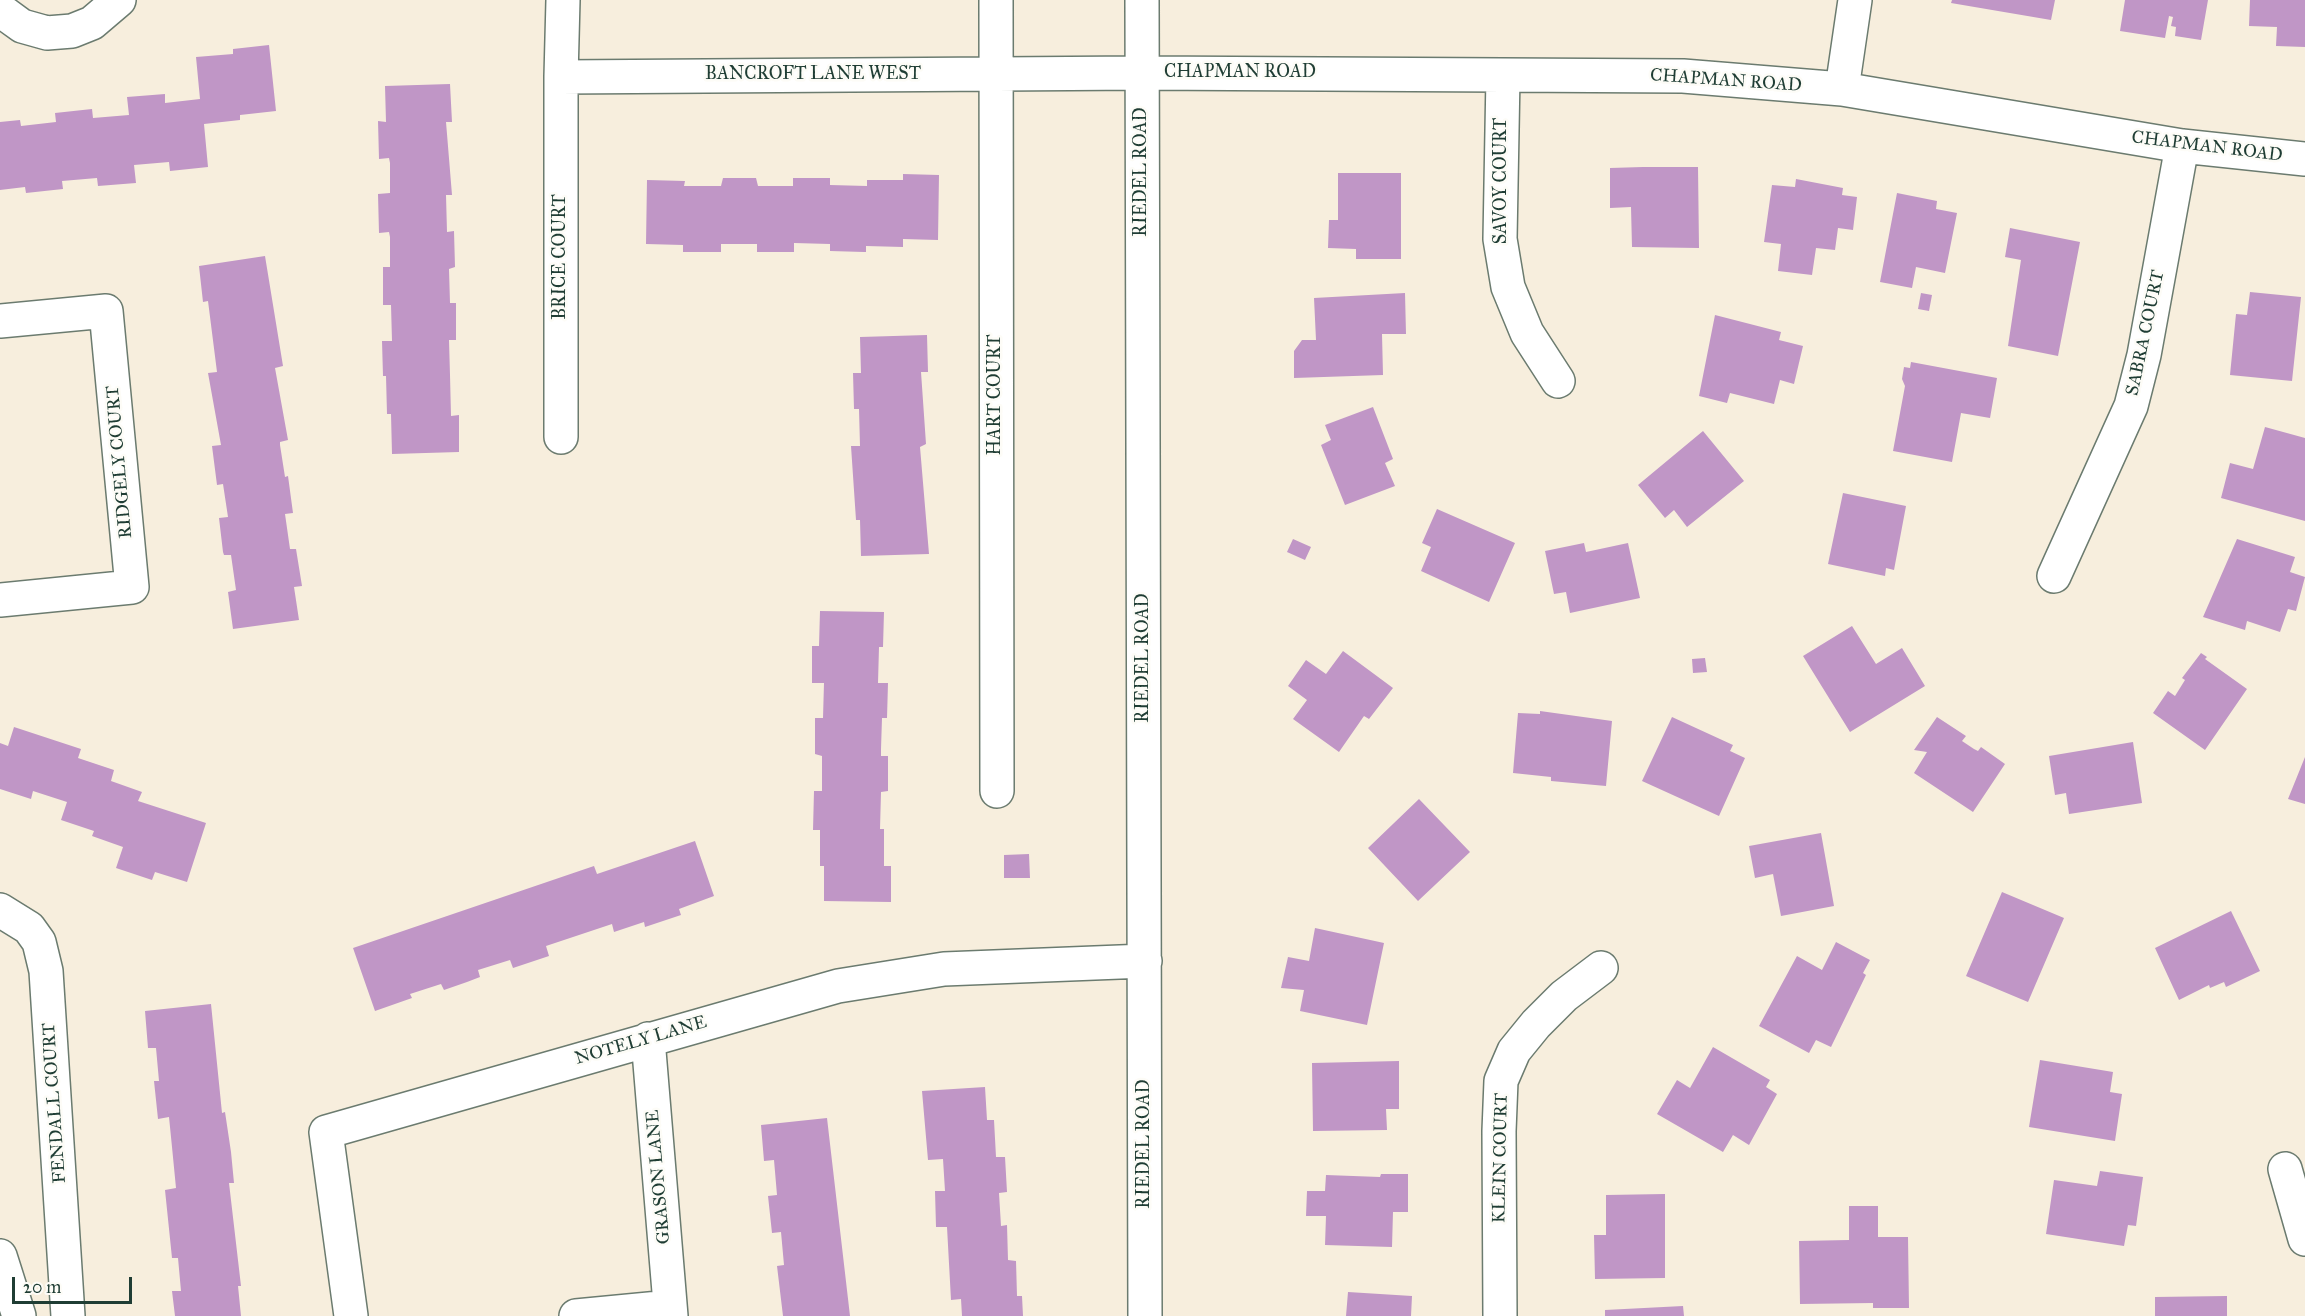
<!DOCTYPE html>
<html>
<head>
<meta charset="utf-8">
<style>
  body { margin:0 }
  #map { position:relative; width:2305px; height:1316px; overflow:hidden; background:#f7eedd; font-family:"IM FELL Great Primer",serif }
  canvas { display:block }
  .scale { position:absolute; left:12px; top:1277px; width:120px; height:27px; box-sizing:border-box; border:3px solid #1f3d34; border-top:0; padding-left:8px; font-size:18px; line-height:21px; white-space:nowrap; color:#1f3d34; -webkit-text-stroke:4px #fdfcf7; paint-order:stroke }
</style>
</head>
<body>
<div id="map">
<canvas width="2305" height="1316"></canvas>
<div class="scale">20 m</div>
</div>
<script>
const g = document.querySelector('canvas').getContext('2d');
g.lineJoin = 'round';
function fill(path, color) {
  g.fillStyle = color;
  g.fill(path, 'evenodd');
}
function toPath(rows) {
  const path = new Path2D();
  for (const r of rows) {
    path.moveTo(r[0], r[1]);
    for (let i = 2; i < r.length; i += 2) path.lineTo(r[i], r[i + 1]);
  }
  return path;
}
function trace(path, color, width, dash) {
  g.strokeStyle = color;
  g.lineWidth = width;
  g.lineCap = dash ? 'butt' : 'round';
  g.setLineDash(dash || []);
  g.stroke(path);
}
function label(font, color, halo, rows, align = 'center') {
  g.font = font + ' "IM FELL Great Primer",serif';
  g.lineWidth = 5;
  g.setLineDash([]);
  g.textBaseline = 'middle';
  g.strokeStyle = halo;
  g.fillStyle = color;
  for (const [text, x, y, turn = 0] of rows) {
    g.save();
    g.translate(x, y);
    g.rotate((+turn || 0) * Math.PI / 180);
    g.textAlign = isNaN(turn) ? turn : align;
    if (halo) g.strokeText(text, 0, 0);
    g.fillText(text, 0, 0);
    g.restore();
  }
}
fill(toPath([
  [1952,0,2055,0,2051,20,1951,3],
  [2125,0,2208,0,2201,40,2175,36,2176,27,2171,26,2173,17,2169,16,2165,38,2120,31],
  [2250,0,2305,0,2305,47,2276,46,2277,27,2249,26],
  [269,45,276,111,240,115,240,120,204,124,208,167,170,171,169,162,134,165,136,183,98,186,97,178,62,181,63,189,26,193,25,187,0,190,0,122,20,120,21,126,56,122,55,113,92,109,93,118,129,115,127,97,165,94,165,103,200,99,196,57,233,54,233,49],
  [450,84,452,122,446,122,452,195,446,195,447,232,454,231,455,267,449,269,450,303,456,303,456,340,449,340,450,375,451,416,459,415,459,452,392,454,391,414,387,414,386,376,383,376,382,341,392,341,391,305,383,305,383,267,390,267,390,237,389,232,379,233,378,194,390,193,390,163,389,158,379,159,378,121,386,122,385,86],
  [1643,167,1698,167,1699,248,1632,247,1631,207,1610,208,1610,168],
  [1338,173,1401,173,1401,259,1356,259,1356,249,1328,248,1329,220,1338,220],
  [903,174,939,175,938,240,903,239,903,247,866,246,866,252,864,252,830,251,830,244,794,243,794,252,757,252,757,244,721,244,721,252,683,252,683,245,646,244,647,180,685,181,684,186,721,186,723,178,756,178,758,186,793,186,793,178,830,178,830,185,867,186,867,180,903,180],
  [1796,179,1843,188,1842,195,1857,197,1853,230,1838,228,1835,250,1816,248,1812,275,1778,271,1781,244,1764,242,1772,185,1795,187],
  [1897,193,1937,201,1936,209,1957,213,1945,273,1916,267,1912,288,1880,282],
  [2010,228,2080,242,2058,356,2008,346,2021,260,2005,257],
  [265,256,283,366,275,368,288,440,280,442,280,445,285,477,288,476,293,513,285,514,290,549,296,549,302,586,294,587,299,620,233,629,228,592,236,590,231,555,224,555,223,552,219,518,228,517,223,484,217,485,212,446,221,445,208,373,217,372,208,301,203,302,199,266],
  [2250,292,2301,297,2292,381,2230,375,2236,314,2247,315],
  [1405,293,1406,334,1382,334,1383,375,1294,378,1294,351,1302,340,1316,340,1314,298],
  [1921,293,1932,295,1929,311,1918,309],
  [1715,315,1781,332,1779,340,1803,346,1794,384,1780,380,1774,404,1730,393,1727,403,1699,396],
  [927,335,928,372,921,372,926,444,920,447,929,554,861,556,860,520,856,520,851,446,860,446,859,409,854,409,853,373,861,373,860,337],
  [1911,362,1997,378,1990,418,1961,413,1952,462,1893,451,1905,386,1902,379,1904,367,1910,368],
  [1373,407,1393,459,1385,463,1395,486,1345,505,1321,445,1331,440,1325,425],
  [2265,427,2305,438,2305,521,2221,498,2230,463,2253,469],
  [1703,431,1744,481,1687,527,1674,510,1665,518,1638,485],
  [1843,493,1906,506,1894,570,1886,568,1885,576,1828,564],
  [1437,509,1515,543,1489,602,1421,571,1431,547,1422,543],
  [1293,539,1311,547,1305,560,1287,552],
  [2237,539,2295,557,2290,572,2305,577,2296,611,2288,609,2280,632,2247,621,2245,630,2203,617],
  [1584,543,1586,552,1628,543,1640,598,1570,613,1566,592,1554,594,1545,551],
  [820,611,884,612,883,647,879,647,878,683,888,683,887,718,882,718,881,749,881,756,888,756,888,791,881,792,880,829,884,829,884,866,891,866,891,902,824,901,824,866,820,866,820,830,813,830,814,791,822,791,822,756,815,754,815,718,823,718,824,683,812,683,812,646,819,646],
  [1852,626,1876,664,1902,648,1925,686,1850,732,1803,656],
  [1343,651,1393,688,1369,719,1364,716,1339,752,1293,719,1307,700,1288,686,1306,660,1326,674],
  [2201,653,2207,657,2205,659,2247,689,2205,750,2153,713,2168,691,2175,696,2185,680,2182,678],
  [1705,658,1707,672,1693,673,1692,659],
  [1540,711,1612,721,1606,786,1551,781,1551,777,1513,773,1518,713,1540,714],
  [1672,717,1733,745,1730,751,1745,758,1719,816,1642,781],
  [1937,717,1966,736,1962,741,1974,749,1978,751,1981,747,2005,764,1973,812,1914,773,1927,752,1914,750],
  [14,727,81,749,78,758,114,770,111,781,142,792,138,801,206,823,187,882,155,872,152,880,116,868,123,847,92,836,94,831,61,820,67,802,33,791,31,799,0,789,0,743,8,746],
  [2133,742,2142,803,2069,814,2066,793,2055,795,2049,756],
  [2305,757,2305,804,2288,799],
  [1419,799,1470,852,1418,901,1368,848],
  [1821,833,1834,906,1781,916,1773,874,1755,878,1749,846],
  [695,841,714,896,679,909,681,915,645,927,644,922,614,932,612,924,546,946,549,956,513,968,510,960,478,970,480,977,467,982,444,990,441,984,410,994,412,998,375,1011,353,948,594,866,597,874],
  [1029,854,1030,878,1004,878,1004,855],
  [2002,892,2064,918,2028,1002,1966,976],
  [2231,911,2260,971,2226,987,2224,982,2210,988,2209,985,2179,1000,2155,948],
  [1315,928,1384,943,1367,1025,1300,1011,1304,990,1281,988,1288,957,1309,961],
  [1836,942,1870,960,1863,973,1866,975,1831,1047,1816,1040,1809,1053,1759,1026,1797,956,1822,970],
  [211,1004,222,1113,225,1112,231,1152,234,1183,229,1183,241,1286,238,1286,241,1316,175,1316,172,1291,181,1291,178,1258,172,1258,165,1190,176,1188,172,1147,169,1117,158,1119,154,1081,159,1081,156,1048,148,1048,145,1011],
  [1713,1047,1770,1080,1766,1087,1777,1094,1749,1145,1733,1135,1723,1152,1657,1114,1677,1080,1690,1088],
  [2040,1060,2113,1072,2110,1092,2122,1094,2115,1141,2029,1127],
  [1399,1061,1399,1109,1386,1109,1387,1130,1313,1131,1312,1063],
  [985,1087,987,1120,994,1120,996,1157,1005,1157,1007,1192,999,1193,1001,1226,1007,1225,1008,1260,1016,1261,1017,1296,1022,1296,1023,1316,962,1316,961,1299,951,1300,947,1227,936,1227,935,1191,945,1191,943,1159,928,1160,922,1091],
  [827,1118,850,1316,783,1316,777,1266,784,1265,781,1232,772,1233,768,1196,777,1195,774,1160,764,1161,761,1125],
  [2100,1171,2143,1177,2136,1226,2128,1225,2124,1246,2046,1234,2054,1180,2097,1186],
  [1381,1174,1408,1174,1408,1212,1393,1212,1392,1247,1325,1245,1326,1216,1306,1216,1307,1191,1325,1191,1326,1175,1380,1177],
  [1665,1194,1665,1278,1595,1279,1594,1235,1606,1235,1606,1195],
  [1849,1206,1878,1206,1878,1237,1908,1237,1909,1308,1873,1308,1873,1303,1800,1304,1799,1241,1849,1240],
  [1348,1292,1412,1296,1411,1316,1346,1316],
  [2227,1296,2227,1316,2155,1316,2155,1297],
  [1683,1306,1684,1316,1605,1316,1605,1310]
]), '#c096c6');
const minor = toPath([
  [563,0,561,77,1142,73,1683,76,1842,89,2182,146,2305,159],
  [996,0,997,791],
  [1142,0,1145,1316],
  [0,10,22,26,47,33,72,31,92,23,119,0],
  [1503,76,1500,239,1508,287,1527,333,1558,381],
  [1842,89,1855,0],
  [0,321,106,311,132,587,0,600],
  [561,437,561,77],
  [2054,576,2131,406,2144,355,2182,146],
  [0,910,29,928,39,942,46,971,68,1316],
  [648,1039,671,1316],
  [2285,1169,2305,1239],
  [0,1256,19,1316],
  [351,1316,326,1132,838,986,944,969,1145,961],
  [576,1316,670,1307],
  [1500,1316,1499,1131,1501,1081,1514,1051,1536,1024,1564,996,1601,968]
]);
trace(minor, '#6b7b6f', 36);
trace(minor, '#fff', 33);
label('18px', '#1f3d34', '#fdfcf7', [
  ["CHAPMAN ROAD",1240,73],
  ["BANCROFT LANE WEST",813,75],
  ["CHAPMAN ROAD",1726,81,4],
  ["CHAPMAN ROAD",2207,147,7],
  ["RIEDEL ROAD",1142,172,-90],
  ["SAVOY COURT",1502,181,-90],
  ["BRICE COURT",561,257,-90],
  ["SABRA COURT",2146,333,-78],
  ["HART COURT",996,395,-90],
  ["RIDGELY COURT",120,462,-95],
  ["RIEDEL ROAD",1144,658,-90],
  ["NOTELY LANE",641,1041,-16],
  ["FENDALL COURT",55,1103,-94],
  ["RIEDEL ROAD",1145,1144,-90],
  ["KLEIN COURT",1501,1158,-89],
  ["GRASON LANE",659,1177,-95]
]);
</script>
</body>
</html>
